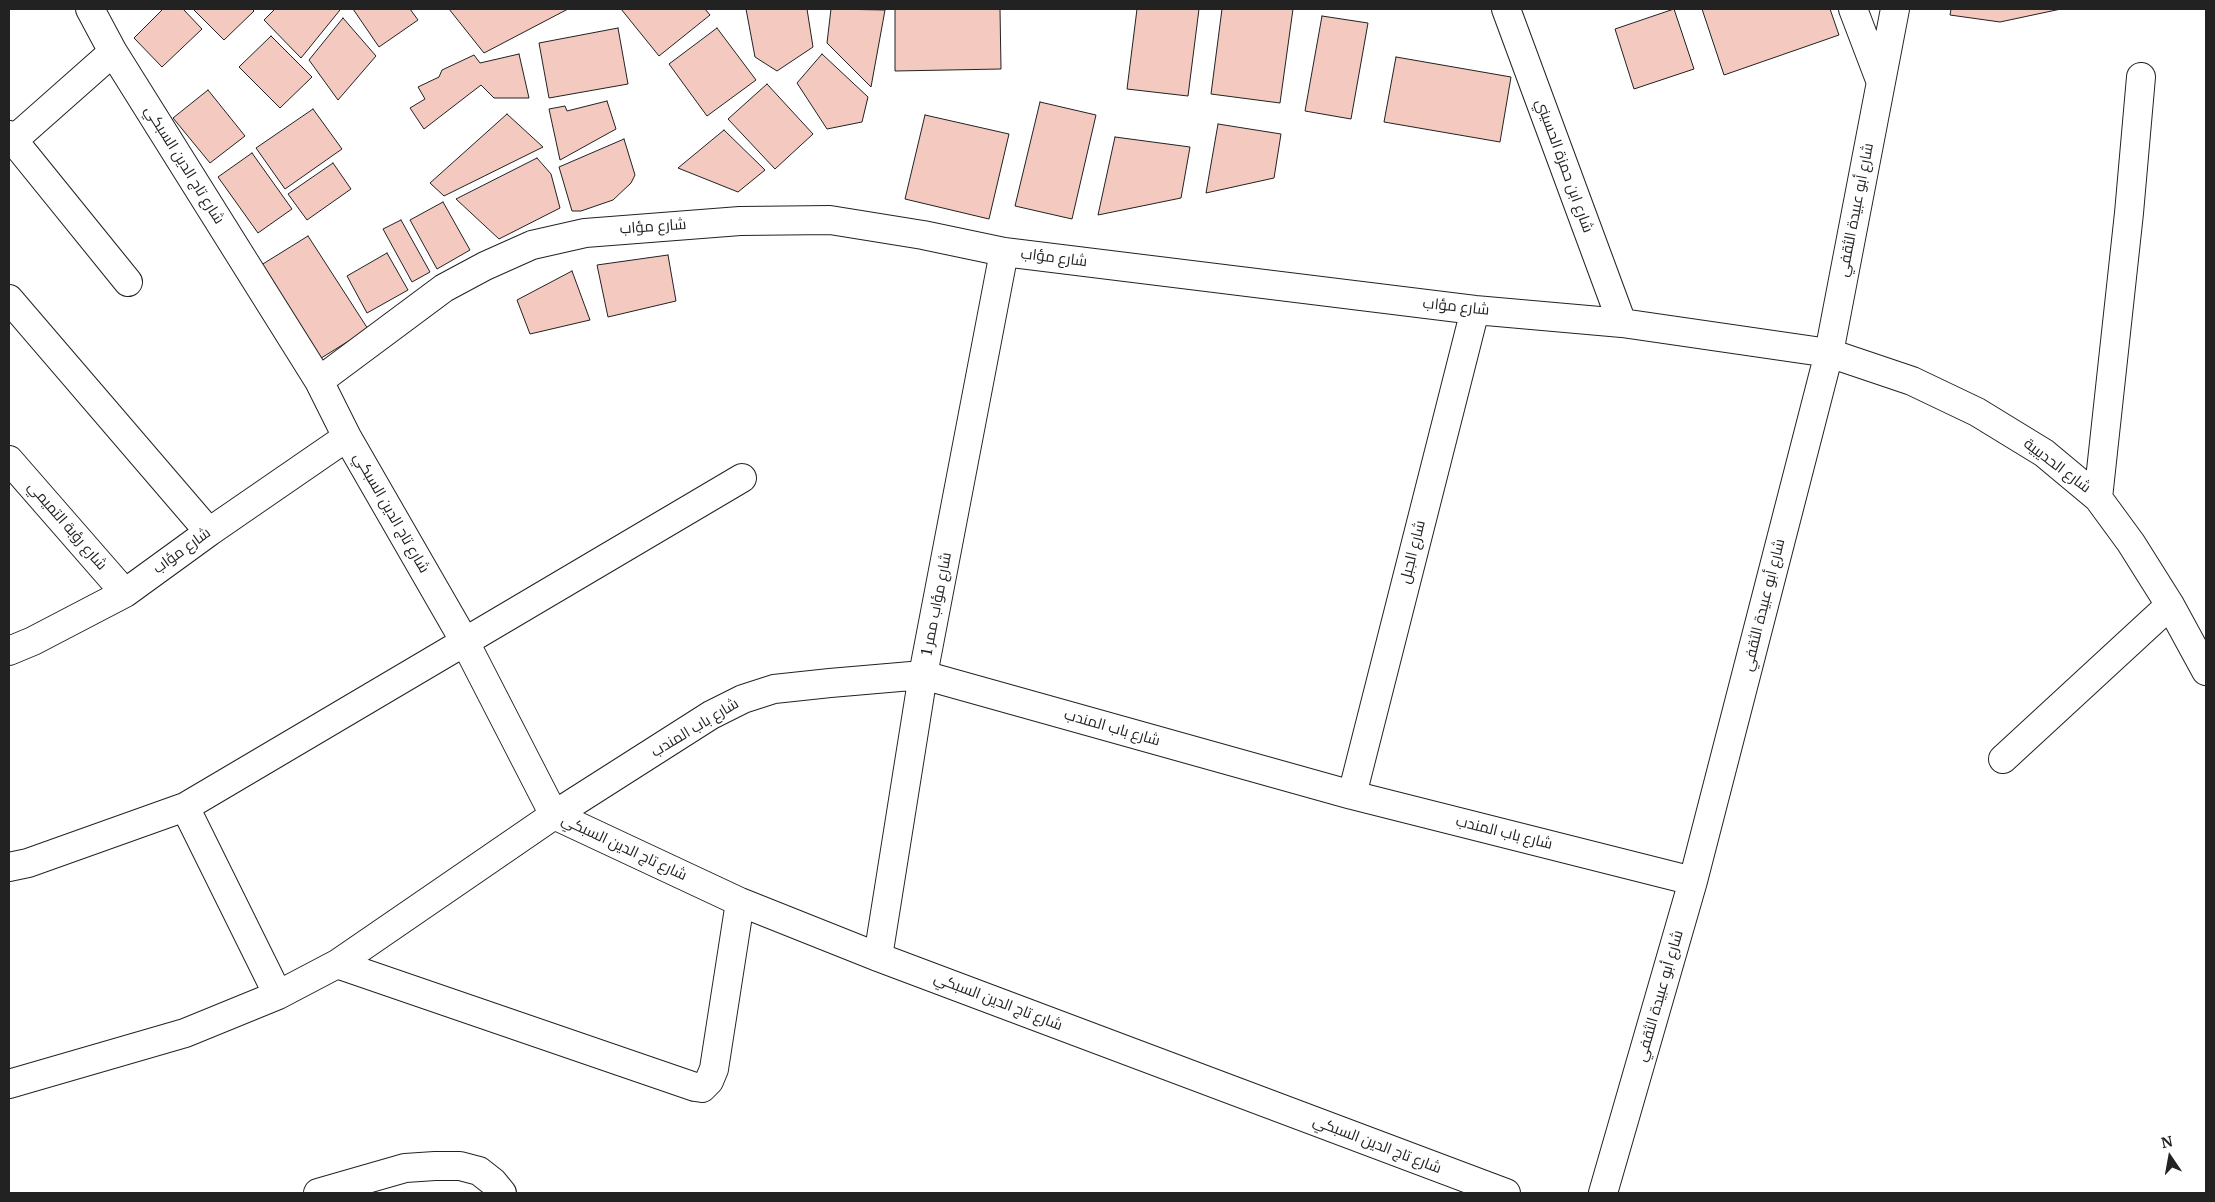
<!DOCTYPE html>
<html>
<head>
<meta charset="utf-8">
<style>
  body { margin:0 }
  #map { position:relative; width:2215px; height:1202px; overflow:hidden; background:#fff; font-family:Merriweather,serif }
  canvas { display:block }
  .frame { position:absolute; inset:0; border:10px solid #222; pointer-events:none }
  .north { position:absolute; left:2145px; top:1132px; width:50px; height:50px; -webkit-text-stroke:4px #fff; paint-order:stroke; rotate:348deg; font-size:14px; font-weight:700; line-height:20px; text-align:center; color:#222 }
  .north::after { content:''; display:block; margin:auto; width:18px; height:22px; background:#222; clip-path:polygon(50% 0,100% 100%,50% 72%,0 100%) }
</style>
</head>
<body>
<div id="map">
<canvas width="2215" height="1202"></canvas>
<div class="frame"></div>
<div class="north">N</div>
</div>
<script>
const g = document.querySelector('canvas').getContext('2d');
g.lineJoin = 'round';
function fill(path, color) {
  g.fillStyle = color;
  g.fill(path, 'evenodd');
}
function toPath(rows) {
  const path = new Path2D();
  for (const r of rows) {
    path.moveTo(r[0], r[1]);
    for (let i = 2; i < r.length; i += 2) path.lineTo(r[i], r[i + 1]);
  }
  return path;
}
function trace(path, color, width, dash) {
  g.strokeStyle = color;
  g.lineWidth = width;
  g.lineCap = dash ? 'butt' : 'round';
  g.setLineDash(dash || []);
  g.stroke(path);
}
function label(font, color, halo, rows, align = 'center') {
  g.font = font + ' Merriweather,Cairo,serif';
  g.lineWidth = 4;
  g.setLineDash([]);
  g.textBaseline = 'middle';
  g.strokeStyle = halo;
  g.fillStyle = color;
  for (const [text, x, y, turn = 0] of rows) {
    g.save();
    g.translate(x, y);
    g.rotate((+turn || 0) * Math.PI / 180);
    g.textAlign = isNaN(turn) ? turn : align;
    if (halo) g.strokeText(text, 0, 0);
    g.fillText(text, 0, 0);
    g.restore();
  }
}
const building = toPath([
  [163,9,183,9,202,29,162,67,134,38,163,9],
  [193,9,252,9,254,11,224,40,193,9],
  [275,9,338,9,340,10,301,58,264,20,275,9],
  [353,9,410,9,418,20,379,47,353,9],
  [449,9,568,9,484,53,449,9],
  [621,9,705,9,710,15,659,56,621,9],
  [746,9,807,9,813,47,777,71,755,57,746,9],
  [831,9,885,10,871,87,827,43,831,9],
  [895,9,1000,9,1001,69,895,71,895,9],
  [1137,9,1199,9,1188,96,1127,89,1137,9],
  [1222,9,1293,9,1280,103,1211,94,1222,9],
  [1674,9,1694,69,1634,89,1615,29,1674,9],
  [1702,9,1830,9,1839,35,1724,75,1702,9],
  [1951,9,2061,9,2000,22,1950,15,1951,9],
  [1322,16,1368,23,1351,119,1305,111,1322,16],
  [343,18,376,56,338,100,309,60,343,18],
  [618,28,628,84,549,98,539,43,618,28],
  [717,28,756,80,707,116,669,64,717,28],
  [271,36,312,77,280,108,239,67,271,36],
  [519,54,529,98,494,98,481,85,424,129,410,108,425,99,418,87,439,77,442,70,474,55,480,63,519,54],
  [822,54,868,97,862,122,827,129,797,83,822,54],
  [1396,57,1511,77,1500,142,1384,122,1396,57],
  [767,84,813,134,775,169,728,119,767,84],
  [208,90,245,136,210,163,173,118,208,90],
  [607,101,616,129,560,160,549,109,565,106,567,111,607,101],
  [1040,102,1096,115,1072,219,1015,206,1040,102],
  [313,109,342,149,285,189,256,148,313,109],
  [507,114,543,147,444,196,430,183,507,114],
  [925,115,1009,134,989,219,905,199,925,115],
  [1218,124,1281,134,1274,178,1206,193,1218,124],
  [724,130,765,170,738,192,678,168,724,130],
  [1115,137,1190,147,1181,198,1098,215,1115,137],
  [624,139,635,175,631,183,613,200,581,211,572,211,559,167,624,139],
  [252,153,292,209,258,233,218,177,252,153],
  [537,158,551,174,560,208,499,239,456,199,537,158],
  [333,163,351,189,307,220,288,194,333,163],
  [443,202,470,250,437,269,410,220,443,202],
  [401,220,430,272,412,282,383,229,401,220],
  [308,236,368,329,318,360,258,267,308,236],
  [387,253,408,290,367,313,347,276,387,253],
  [668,255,676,301,608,317,597,265,668,255],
  [572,271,590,320,530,334,517,300,572,271]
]);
fill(building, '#f3c9c0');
trace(building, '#222', 1);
const minor = toPath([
  [90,9,113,52,319,381,347,437,465,642,554,815,740,902,878,957,1506,1193],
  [1506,9,1622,323],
  [1853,9,1880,80],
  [9,135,128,282],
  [9,144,113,52],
  [9,299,209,532],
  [319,381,444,288,485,266,532,245,585,233,740,221,830,220,923,235,1004,252,1475,310,1622,323,1829,353,1912,381,1977,412,2044,453,2098,498,2131,543,2170,605,2206,671],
  [9,460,125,593],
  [2098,498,2129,213,2141,77],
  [9,651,33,641,125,593,209,532,347,437],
  [2003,759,2170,605],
  [1352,795,1475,310],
  [185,807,278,995],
  [9,867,28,863,185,807,742,478],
  [878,957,923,675,1004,252],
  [337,964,695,1087,702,1088,709,1081,714,1069,740,902],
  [9,1084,185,1033,278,995,337,964,554,815,711,715,743,699,774,689,830,683,923,675,1352,795,1693,881],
  [318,1193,405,1168,435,1166,460,1166,479,1171,493,1182,502,1193],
  [1603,1193,1693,881,1829,353,1895,9]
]);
trace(minor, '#222', 30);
trace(minor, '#fff', 28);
label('15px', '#222', '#fff', [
  ["شارع تاج الدين السبكي",184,165,58],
  ["شارع ابن حمزة الحسيني",1564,166,70],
  ["شارع أبو عبيدة الثقفي",1856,210,-79],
  ["شارع مؤاب",653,227,-4],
  ["شارع مؤاب",1054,258,7],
  ["شارع مؤاب",1456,307,6],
  ["شارع الحديبية",2057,466,37],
  ["شارع تاج الدين السبكي",391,513,60],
  ["شارع رؤبة التميمي",67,526,49],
  ["شارع مؤاب",182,551,-36],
  ["شارع الجبل",1413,552,-76],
  ["شارع مؤاب ممر 1",937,604,-79],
  ["شارع أبو عبيدة الثقفي",1764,605,-76],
  ["شارع باب المندب",695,728,-31],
  ["شارع باب المندب",1112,728,16],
  ["شارع باب المندب",1504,833,14],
  ["شارع تاج الدين السبكي",624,848,25],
  ["شارع أبو عبيدة الثقفي",1660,996,-74],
  ["شارع تاج الدين السبكي",998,1002,21],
  ["شارع تاج الدين السبكي",1377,1145,21]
]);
</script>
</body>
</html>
